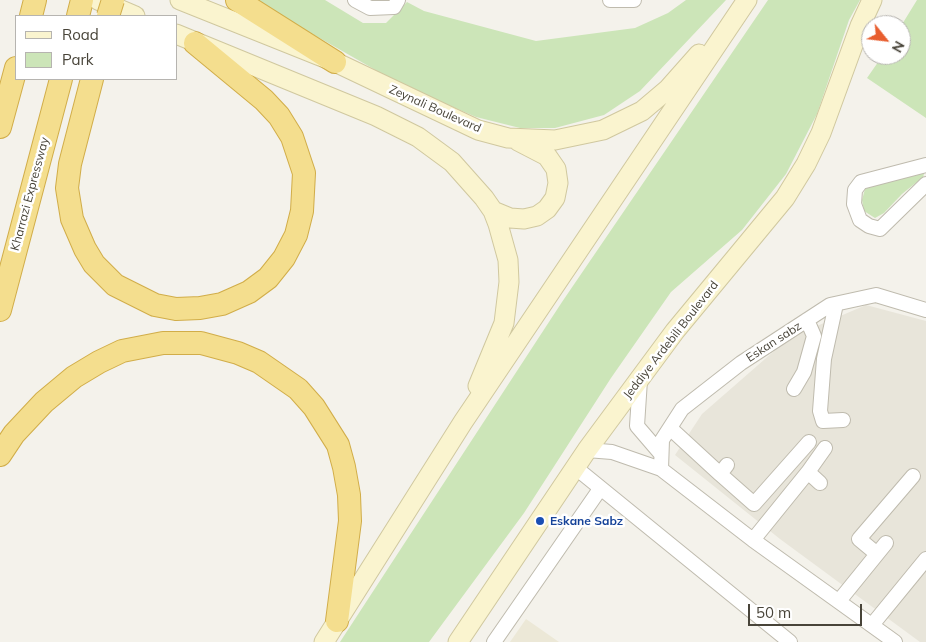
<!DOCTYPE html>
<html>
<head>
<meta charset="utf-8">
<style>
  body { margin:0 }
  #map { position:relative; width:926px; height:642px; overflow:hidden; background:#f4f2eb; font-family:Mulish,sans-serif }
  canvas { display:block }
  .legend { position:absolute; left:15px; top:15px; width:162px; height:65px; box-sizing:border-box; background:#fff; border:1px solid #b6b4b0; margin:0; padding:6px 9px; list-style:none; font-size:15px; color:#484439 }
  .legend li { display:flex; align-items:center; gap:10px; height:25px }
  .legend b { width:25px; border:1px solid #b6b4b0 }
  .north { position:absolute; left:861px; top:15px; width:50px; height:50px; box-sizing:border-box; background:#fff; border:1px solid #b6b4b0; border-radius:50%; rotate:119deg; font-size:14px; font-weight:700; line-height:20px; text-align:center; color:#484439 }
  .north::after { content:''; display:block; margin:auto; width:18px; height:22px; background:#e85e2f; clip-path:polygon(50% 0,100% 100%,50% 72%,0 100%) }
  .scale { position:absolute; left:748px; top:604px; width:114px; height:22px; box-sizing:border-box; border:2px solid #484439; border-top:0; padding-left:6px; font-size:15px; line-height:18px; white-space:nowrap; color:#484439; -webkit-text-stroke:4px #fff; paint-order:stroke }
</style>
</head>
<body>
<div id="map">
<canvas width="926" height="642"></canvas>
<ul class="legend">
<li><b style="height:6px;background:#faf4cf"></b>Road</li>
<li><b style="height:14px;background:#cce5b8"></b>Park</li>
</ul>
<div class="north">N</div>
<div class="scale">50 m</div>
</div>
<script>
const g = document.querySelector('canvas').getContext('2d');
g.lineJoin = 'round';
function fill(path, color) {
  g.fillStyle = color;
  g.fill(path, 'evenodd');
}
function toPath(rows) {
  const path = new Path2D();
  for (const r of rows) {
    path.moveTo(r[0], r[1]);
    for (let i = 2; i < r.length; i += 2) path.lineTo(r[i], r[i + 1]);
  }
  return path;
}
function trace(path, color, width, dash) {
  g.strokeStyle = color;
  g.lineWidth = width;
  g.lineCap = dash ? 'butt' : 'round';
  g.setLineDash(dash || []);
  g.stroke(path);
}
function label(font, color, halo, rows, align = 'center') {
  g.font = font + ' Mulish,sans-serif';
  g.lineWidth = 5;
  g.setLineDash([]);
  g.textBaseline = 'middle';
  g.strokeStyle = halo;
  g.fillStyle = color;
  for (const [text, x, y, turn = 0] of rows) {
    g.save();
    g.translate(x, y);
    g.rotate((+turn || 0) * Math.PI / 180);
    g.textAlign = isNaN(turn) ? turn : align;
    if (halo) g.strokeText(text, 0, 0);
    g.fillText(text, 0, 0);
    g.restore();
  }
}
fill(toPath([
  [866,305,926,321,926,642,920,642,780,539,675,455,702,414,789,338]
]), '#e8e5da');
fill(toPath([
  [526,619,559,642,510,642]
]), '#ece8d7');
fill(toPath([
  [253,0,325,0,363,23,386,23,407,2,424,11,536,41,635,28,668,13,686,0,726,0,640,91,604,115,555,128,520,128,476,117,400,84],
  [768,0,860,0,849,20,817,114,786,174,742,230,671,292,611,378,524,513,429,642,340,642,562,302],
  [917,0,926,0,926,118,867,78,883,55,901,55,901,26],
  [925,171,923,177,902,194,884,213,875,218,864,211,862,200,865,189,879,182]
]), '#cce5b8');
const minor = toPath([
  [355,0,370,8,394,7,398,0],
  [610,0,634,0],
  [926,165,861,182,855,190,854,204,860,220,869,226,880,229,926,184],
  [836,304,824,359,820,411,823,421,843,420],
  [640,380,637,426,661,454],
  [794,389,804,372,814,336,807,320],
  [670,428,720,474,727,465],
  [587,450,612,452,661,469,753,540,895,642],
  [576,468,790,642],
  [661,469,662,440,682,409,741,363,830,305,876,295,926,310],
  [808,472,825,448],
  [720,474,754,504,809,442],
  [753,540,808,472,820,483],
  [877,554,859,539,913,476],
  [839,601,886,543],
  [872,625,926,559],
  [494,642,600,489]
]);
const secondary = toPath([
  [98,0,135,16],
  [180,0,335,62,478,130,508,138,555,140,603,130,642,111,668,89,699,54],
  [176,34,376,116,418,137,452,162,484,198,493,211,498,224,508,260,509,282,504,323,478,386],
  [493,211,510,218,524,219,537,216,547,209,555,198,558,183,556,169,547,156,518,141],
  [324,642,463,422,747,0],
  [458,642,587,450,675,331,785,198,806,164,821,133,860,26,872,0]
]);
const trunk = toPath([
  [237,0,335,62],
  [31,16,35,0],
  [78,16,82,0],
  [92,79,70,164,67,188,72,219,85,249,94,264,115,285,155,305,176,309,200,308,222,304,249,292,268,278,284,258,296,235,302,211,304,173,292,137,279,116,264,100,195,43],
  [0,127,16,68],
  [0,310,61,79],
  [0,455,14,434,44,402,74,377,99,362,122,351,163,343,201,343,238,353,259,362,298,389,314,407,338,445,344,467,349,495,350,521,337,621]
]);
trace(minor, '#bfbbae', 16);
trace(secondary, '#d0c89f', 21);
trace(trunk, '#d1ad49', 24);
trace(minor, '#fff', 14);
trace(secondary, '#faf4cf', 19);
trace(trunk, '#f4de8e', 22);
const trunkBridge = toPath([
  [108,16,113,0]
]);
trace(trunkBridge, '#d1ad49', 24, []);
trace(trunkBridge, '#f4de8e', 22);
for (const [x, y, r, color] of [
  [540,521,5,"#1a4fb4"]
]) {
  const dot = new Path2D();
  dot.arc(x, y, r, 0, 2 * Math.PI);
  g.fillStyle = color;
  g.fill(dot);
  trace(dot, '#fff', 2);
}
label('12px', '#484439', '#fff', [
  ["Zeynali Boulevard",435,109,24],
  ["Kharrazi Expressway",30,194,-75],
  ["Jeddiye Ardebili Boulevard",671,340,-52],
  ["Eskan sabz",774,342,-33]
]);
label('bold 12px', '#164399', '#fff', [
  ["Eskane Sabz",550,521]
], 'left');
</script>
</body>
</html>
